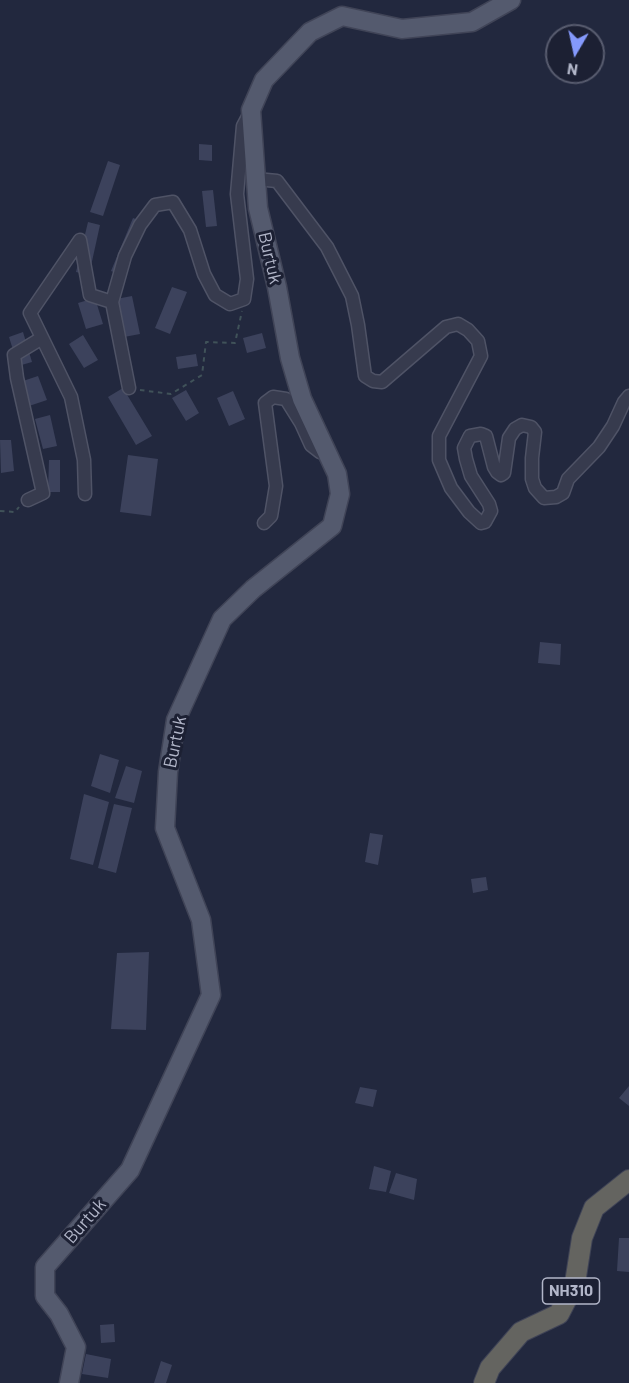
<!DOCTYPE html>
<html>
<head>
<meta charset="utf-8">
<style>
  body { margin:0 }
  #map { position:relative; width:629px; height:1383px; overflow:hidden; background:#22283e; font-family:Barlow,sans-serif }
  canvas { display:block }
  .north { position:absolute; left:545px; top:24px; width:60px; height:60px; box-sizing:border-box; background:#1c2033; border:2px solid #585c6f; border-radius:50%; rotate:189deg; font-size:16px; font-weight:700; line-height:24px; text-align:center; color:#b2b6c9 }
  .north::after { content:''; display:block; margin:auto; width:21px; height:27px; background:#8499fc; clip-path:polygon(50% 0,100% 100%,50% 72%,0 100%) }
</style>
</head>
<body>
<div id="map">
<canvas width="629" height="1383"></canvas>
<div class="north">N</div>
</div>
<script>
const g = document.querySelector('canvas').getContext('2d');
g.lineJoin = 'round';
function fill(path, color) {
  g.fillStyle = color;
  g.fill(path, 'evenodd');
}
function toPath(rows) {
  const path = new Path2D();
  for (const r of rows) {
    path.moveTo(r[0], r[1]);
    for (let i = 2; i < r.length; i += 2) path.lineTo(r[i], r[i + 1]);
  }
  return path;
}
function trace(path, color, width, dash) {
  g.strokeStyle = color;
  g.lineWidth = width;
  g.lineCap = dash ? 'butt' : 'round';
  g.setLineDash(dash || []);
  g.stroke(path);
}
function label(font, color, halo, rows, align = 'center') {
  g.font = font + ' Barlow,sans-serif';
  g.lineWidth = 6;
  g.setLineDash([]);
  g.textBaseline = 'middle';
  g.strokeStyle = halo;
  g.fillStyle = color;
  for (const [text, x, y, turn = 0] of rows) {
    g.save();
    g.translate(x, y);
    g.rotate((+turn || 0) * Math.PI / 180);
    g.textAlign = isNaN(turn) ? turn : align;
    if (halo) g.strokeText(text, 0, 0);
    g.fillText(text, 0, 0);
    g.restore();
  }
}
fill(toPath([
  [199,144,212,145,212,161,199,160],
  [108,161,120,165,103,216,90,212],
  [213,190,217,226,206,227,202,191],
  [133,218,146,223,123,276,111,271],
  [88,222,100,225,89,275,76,272],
  [172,287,187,292,170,334,155,328],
  [132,296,140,334,124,337,116,299],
  [95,298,103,324,86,329,78,303],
  [23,332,32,362,18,366,9,337],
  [262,333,266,348,247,353,243,338],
  [83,335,98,360,84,368,69,344],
  [196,354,198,366,178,369,176,357],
  [38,376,47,400,29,406,20,382],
  [123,388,152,436,136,445,108,397],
  [186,390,199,413,186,421,172,398],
  [233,391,245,419,229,426,217,398],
  [50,415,57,446,43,449,35,419],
  [0,440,11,440,14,471,1,473],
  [128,455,158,459,151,516,120,512],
  [49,460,60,460,60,492,48,492],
  [540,642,561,644,560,665,538,663],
  [100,754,119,760,110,793,91,786],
  [126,766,142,771,134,803,115,798],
  [84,794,109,802,93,865,70,859],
  [114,804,132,808,116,873,98,868],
  [370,833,383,835,378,865,365,862],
  [486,877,488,890,473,893,471,879],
  [149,952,146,1030,111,1029,117,953],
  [629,1086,629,1106,619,1098],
  [360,1087,377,1090,373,1107,355,1103],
  [374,1166,391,1171,386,1192,369,1189],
  [396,1173,417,1179,414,1200,389,1193],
  [619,1238,629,1238,629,1272,617,1271],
  [114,1324,115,1342,101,1343,100,1325],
  [86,1354,111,1359,108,1378,82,1374],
  [161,1361,172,1365,166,1383,154,1383]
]), '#3c425c');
const minor = toPath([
  [256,179,277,181,327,247,352,296,358,325,365,376,373,381,382,382,446,327,458,324,468,330,478,341,481,356,439,436,439,460,451,488,469,512,481,523,485,522,491,511,489,504,471,476,466,459,464,448,470,436,481,434,486,436,494,467,497,472,501,475,504,473,509,438,515,429,522,425,531,427,535,432,532,458,532,479,535,488,544,498,556,497,563,493,568,479,599,447,613,426,624,402,629,396],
  [112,302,129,388],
  [85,494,84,460,71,397,30,313,80,240,90,295,112,302,125,256,140,225,155,205,173,202,190,230,204,274,215,295,230,304,244,299,247,279,237,194,243,126,251,111],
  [28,500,43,493,17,378,14,355,42,338],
  [264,523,271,516,276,486,265,403,273,397,286,399,301,423,311,445,320,452,328,453]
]);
const primary = toPath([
  [69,1383,76,1347,59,1314,45,1296,45,1267,130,1170,211,995,201,920,165,828,168,772,176,720,222,619,253,589,332,526,340,494,337,474,302,399,290,358,277,287,258,208,251,110,264,80,310,32,342,16,402,29,472,22,511,0]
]);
const trunk = toPath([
  [484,1383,490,1368,521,1332,559,1314,575,1283,582,1238,594,1208,629,1180]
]);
trace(minor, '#4f5366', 15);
trace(primary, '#404457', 21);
trace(trunk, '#3f4356', 22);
trace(toPath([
  [140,390,171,394,202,375,206,342,235,343,242,311],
  [0,511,15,512,19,507]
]), '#405259', 2, [4.5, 4.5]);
trace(minor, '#373b4e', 12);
trace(primary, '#545a6e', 18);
trace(trunk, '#646460', 20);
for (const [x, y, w] of [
  [571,1291,57]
]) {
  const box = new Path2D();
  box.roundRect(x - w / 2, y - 13, w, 26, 4.5);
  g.fillStyle = '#1c2033';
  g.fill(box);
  trace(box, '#b2b6c9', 1.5);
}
label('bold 16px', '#b2b6c9', null, [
  ["NH310",571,1291]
]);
label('18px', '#b2b6c9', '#1c2033', [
  ["Burtuk",270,258,77],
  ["Burtuk",175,742,-78],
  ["Burtuk",85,1221,-49]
]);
</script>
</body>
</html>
